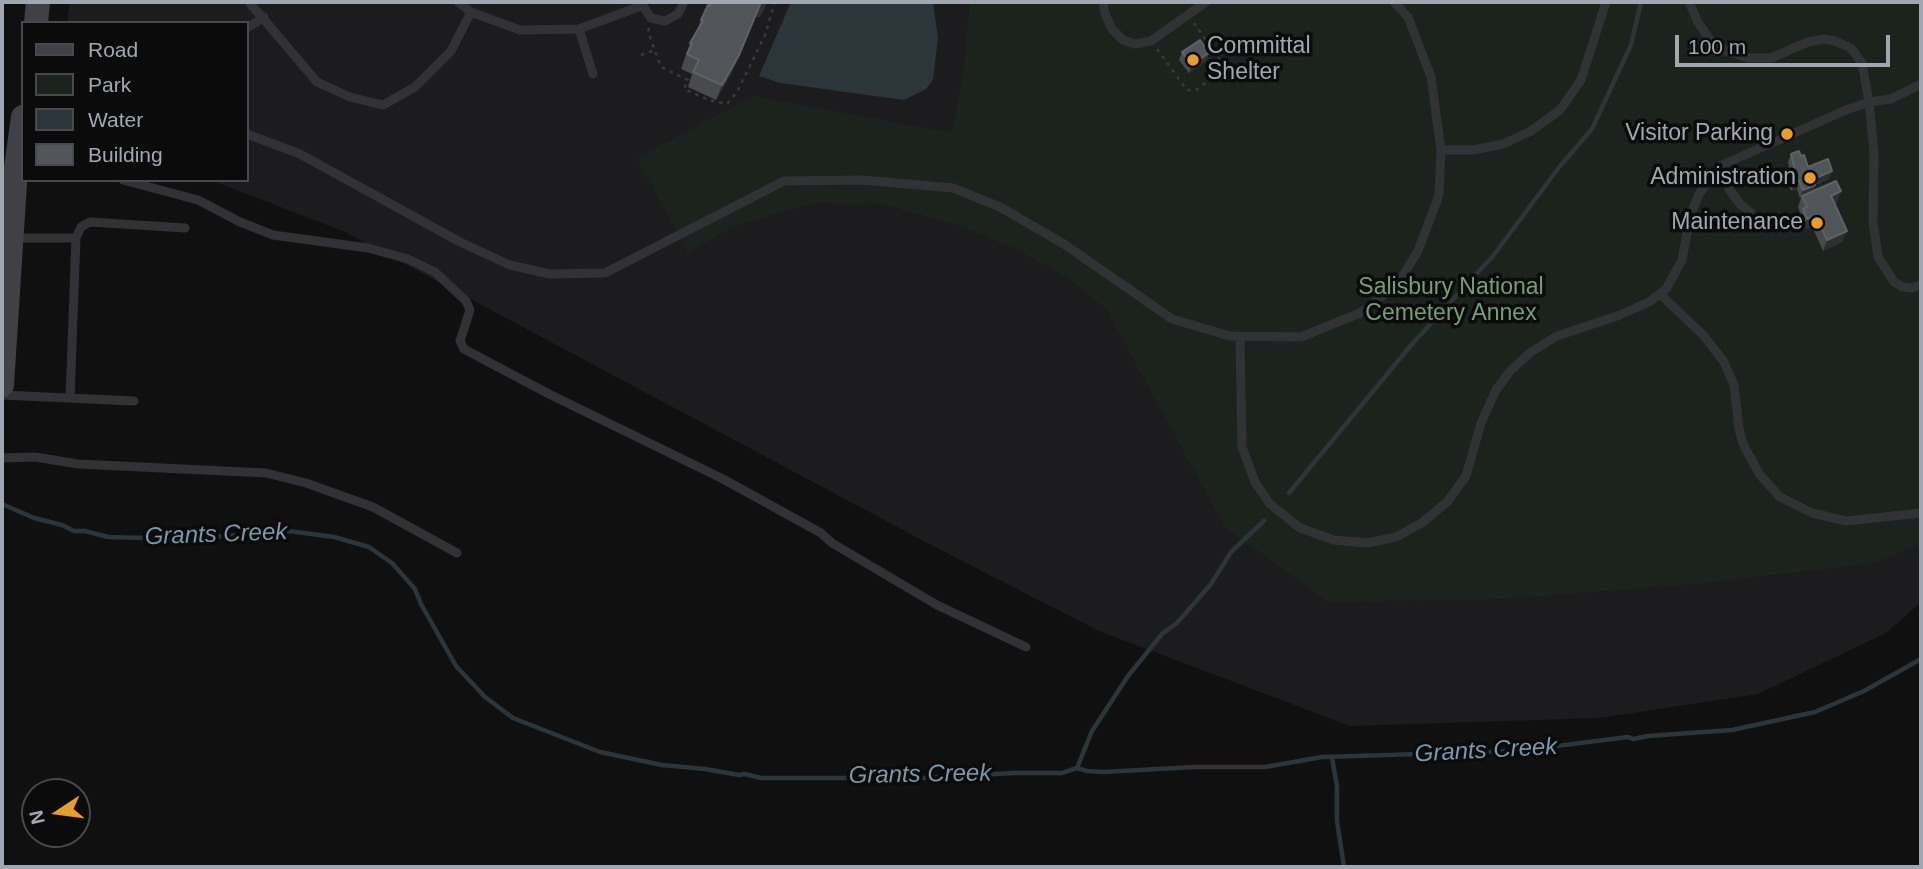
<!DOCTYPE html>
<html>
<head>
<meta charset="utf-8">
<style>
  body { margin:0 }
  #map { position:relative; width:1923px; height:869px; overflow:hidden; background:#101011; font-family:Helvetica,sans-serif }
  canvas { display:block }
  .frame { position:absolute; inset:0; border:4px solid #a1a7b1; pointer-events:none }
  .legend { position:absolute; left:21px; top:21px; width:228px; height:161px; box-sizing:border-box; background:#0b0b0c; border:2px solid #47494e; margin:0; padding:9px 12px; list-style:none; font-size:21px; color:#a1a7b1 }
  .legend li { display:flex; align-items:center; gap:14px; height:35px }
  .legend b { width:35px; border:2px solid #47494e }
  .north { position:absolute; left:21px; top:778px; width:70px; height:70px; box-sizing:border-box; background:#0b0b0c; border:2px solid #47494e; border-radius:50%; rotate:257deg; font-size:19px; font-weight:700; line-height:28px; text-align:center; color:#a1a7b1 }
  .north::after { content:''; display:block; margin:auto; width:24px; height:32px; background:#e79c32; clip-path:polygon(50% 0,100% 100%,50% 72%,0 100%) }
  .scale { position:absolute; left:1675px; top:35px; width:215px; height:32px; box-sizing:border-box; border:4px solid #a1a7b1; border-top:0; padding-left:9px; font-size:21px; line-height:24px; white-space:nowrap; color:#a1a7b1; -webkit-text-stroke:5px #0b0b0c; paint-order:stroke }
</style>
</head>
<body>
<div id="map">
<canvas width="1923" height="869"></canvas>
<div class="frame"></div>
<ul class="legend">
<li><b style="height:9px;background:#3f4146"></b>Road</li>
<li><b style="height:19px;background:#1c231d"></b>Park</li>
<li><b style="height:19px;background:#2c353a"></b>Water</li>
<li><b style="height:19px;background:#515459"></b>Building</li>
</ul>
<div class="north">N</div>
<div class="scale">100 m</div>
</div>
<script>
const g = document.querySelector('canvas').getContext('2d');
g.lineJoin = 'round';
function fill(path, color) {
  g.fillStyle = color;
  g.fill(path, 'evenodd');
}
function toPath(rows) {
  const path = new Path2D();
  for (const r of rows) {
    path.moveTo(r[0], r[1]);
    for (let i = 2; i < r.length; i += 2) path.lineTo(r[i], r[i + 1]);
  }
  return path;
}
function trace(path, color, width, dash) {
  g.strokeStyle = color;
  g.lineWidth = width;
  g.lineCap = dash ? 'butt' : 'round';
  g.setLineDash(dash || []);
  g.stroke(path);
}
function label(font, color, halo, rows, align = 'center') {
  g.font = font + ' Helvetica,sans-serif';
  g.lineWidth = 7;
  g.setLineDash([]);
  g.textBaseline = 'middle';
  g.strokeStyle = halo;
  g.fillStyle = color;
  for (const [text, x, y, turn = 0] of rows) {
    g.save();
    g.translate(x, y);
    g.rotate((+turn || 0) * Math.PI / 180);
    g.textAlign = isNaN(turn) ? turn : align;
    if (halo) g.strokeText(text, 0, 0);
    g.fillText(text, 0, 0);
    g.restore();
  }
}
fill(toPath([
  [70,2,1921,2,1921,602,1886,633,1758,694,1599,718,1350,726,1099,631,931,545,345,232,211,180,247,180,247,23,67,23]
]), '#1c1c1e');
fill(toPath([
  [970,2,1921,2,1921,543,1875,563,1704,583,1505,599,1329,602,1225,527,1106,309,1070,279,1016,249,961,226,882,204,812,203,732,227,688,253,637,158,753,96,952,133,964,67]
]), '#1c231d');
fill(toPath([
  [791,2,933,2,938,38,933,80,926,89,904,100,780,83,759,76]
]), '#2c353a');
trace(toPath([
  [1289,493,1412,344,1493,256,1560,166,1592,129,1631,45,1641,2],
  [2,504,34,518,62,525,74,531,85,531,108,537,188,539,289,531,334,537,369,547,392,563,415,589,421,604,456,666,485,697,513,718,600,752,662,765,705,769,739,775,745,774,761,778,923,778,1013,773,1062,773,1077,768,1087,771,1103,772,1195,767,1265,767,1322,757,1517,751,1628,737,1633,739,1648,736,1732,730,1815,712,1864,691,1921,659],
  [1332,758,1337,786,1337,821,1344,867],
  [1077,768,1092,731,1128,676,1162,634,1177,623,1211,584,1231,552,1264,521]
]), '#2c353a', 4.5);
trace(toPath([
  [649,28,648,32,661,67,688,80,684,89,709,100,727,104,737,92,765,35,775,2],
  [1157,49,1187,90,1196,90,1218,74,1222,67,1221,62,1194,23],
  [641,55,655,50]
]), '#37393d', 2.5, [3.5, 5]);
trace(toPath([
  [249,2,317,82,350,97,383,105,415,87,451,51,471,12,520,30,579,29,641,6],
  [458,2,471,12],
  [1103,2,1105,14,1112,29,1123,40,1135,44,1151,41,1206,2],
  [1689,2,1698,22,1710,40,1726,51,1748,58,1771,58,1808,42,1824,39,1835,41,1851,48,1862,63,1869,102,1874,152,1873,222,1878,257,1894,282,1903,287,1912,288,1921,285],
  [641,3,651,18,665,21,678,14,684,2],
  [247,28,264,17],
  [579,29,593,74],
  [247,134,300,154,460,242,510,265,550,274,605,273,784,181,862,180,953,188,1000,207,1064,244,1172,319,1230,336,1301,337,1360,313,1397,285,1418,251,1439,195,1441,150,1431,77,1408,17,1394,2],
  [1441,150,1473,150,1503,144,1531,131,1560,110,1581,80,1606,2],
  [1720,166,1729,189,1740,204,1751,213],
  [123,180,198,200,240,222,273,235,368,248,408,259,435,272,466,301,470,310,460,341,464,349,549,394,723,479,821,533,832,543,937,605,1026,647],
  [14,238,76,238],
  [1660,294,1704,336,1724,362,1734,385,1739,429,1743,444,1760,475,1780,497,1812,513,1846,521,1921,513],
  [1240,336,1242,447,1255,482,1270,504,1300,528,1334,540,1367,543,1396,537,1423,522,1448,501,1466,476,1481,423,1496,390,1510,371,1531,352,1557,336,1620,315,1649,302,1666,289,1682,260,1690,217,1699,194,1720,166,1846,110,1869,102,1891,99,1921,84],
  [2,395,134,401],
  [70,398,76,238,81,227,90,222,185,228],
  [2,458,35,457,78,464,266,473,306,483,373,507,457,553]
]), '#313236', 9);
trace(toPath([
  [36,23,38,2],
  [2,385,16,168,23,117]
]), '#3f4146', 24);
fill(toPath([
  [710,6,760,17,755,17,733,70,716,100,688,87,692,74,681,69,690,43,696,32,701,20],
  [1182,52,1209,53,1206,61,1189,73,1179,60],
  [1791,154,1801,156,1808,167,1829,179,1815,185,1813,191,1837,203,1835,204,1842,242,1823,251,1812,226,1803,230,1799,220,1801,215,1798,207,1801,198,1800,198,1797,189,1791,191,1787,180,1790,172,1788,162]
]), '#484a4e');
fill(toPath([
  [761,2,768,2,760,17,755,17,733,70,716,100,722,85],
  [1209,53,1206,61,1189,73,1191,65],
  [1832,171,1829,179,1810,186,1813,179],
  [1799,181,1797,189,1791,191,1794,183],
  [1815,185,1812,193,1800,198,1803,190],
  [1841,191,1837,203,1827,207,1831,196],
  [1816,215,1812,226,1803,230,1807,219],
  [1847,231,1842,242,1823,251,1827,240]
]), '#2d2f31');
const building = toPath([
  [712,2,765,2,761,2,739,55,722,85,693,72,699,60,687,54,692,44,690,43,703,21,701,20,708,5,710,6,712,2],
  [1200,40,1209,53,1191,65,1182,52,1200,40],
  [1799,151,1801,156,1804,155,1808,167,1828,159,1832,171,1813,179,1815,185,1803,190,1799,181,1794,183,1790,172,1795,170,1791,154,1799,151],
  [1836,181,1841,191,1831,196,1847,231,1827,240,1816,215,1807,219,1803,209,1807,207,1802,196,1836,181]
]);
fill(building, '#515459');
trace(building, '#5e6167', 2);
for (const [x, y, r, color] of [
  [1193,60,7,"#e79c32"],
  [1787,134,7,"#e79c32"],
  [1810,178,7,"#e79c32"],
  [1817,223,7,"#e79c32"]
]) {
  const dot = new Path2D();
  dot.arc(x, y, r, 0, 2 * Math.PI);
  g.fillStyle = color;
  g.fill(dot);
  trace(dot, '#0b0b0c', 2.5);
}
label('23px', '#a1a7b1', '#0b0b0c', [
  ["Committal",1207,47,"left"],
  ["Shelter",1207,73,"left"],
  ["Visitor Parking",1773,134],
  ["Administration",1796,178],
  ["Maintenance",1803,223]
], 'right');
label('23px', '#7a9b79', '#0b0b0c', [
  ["Salisbury National",1451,288],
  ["Cemetery Annex",1451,314]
]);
label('italic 24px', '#7998ab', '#0b0b0c', [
  ["Grants Creek",216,535,-2],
  ["Grants Creek",1486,751,-3],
  ["Grants Creek",920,775,-1]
]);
</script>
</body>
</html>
